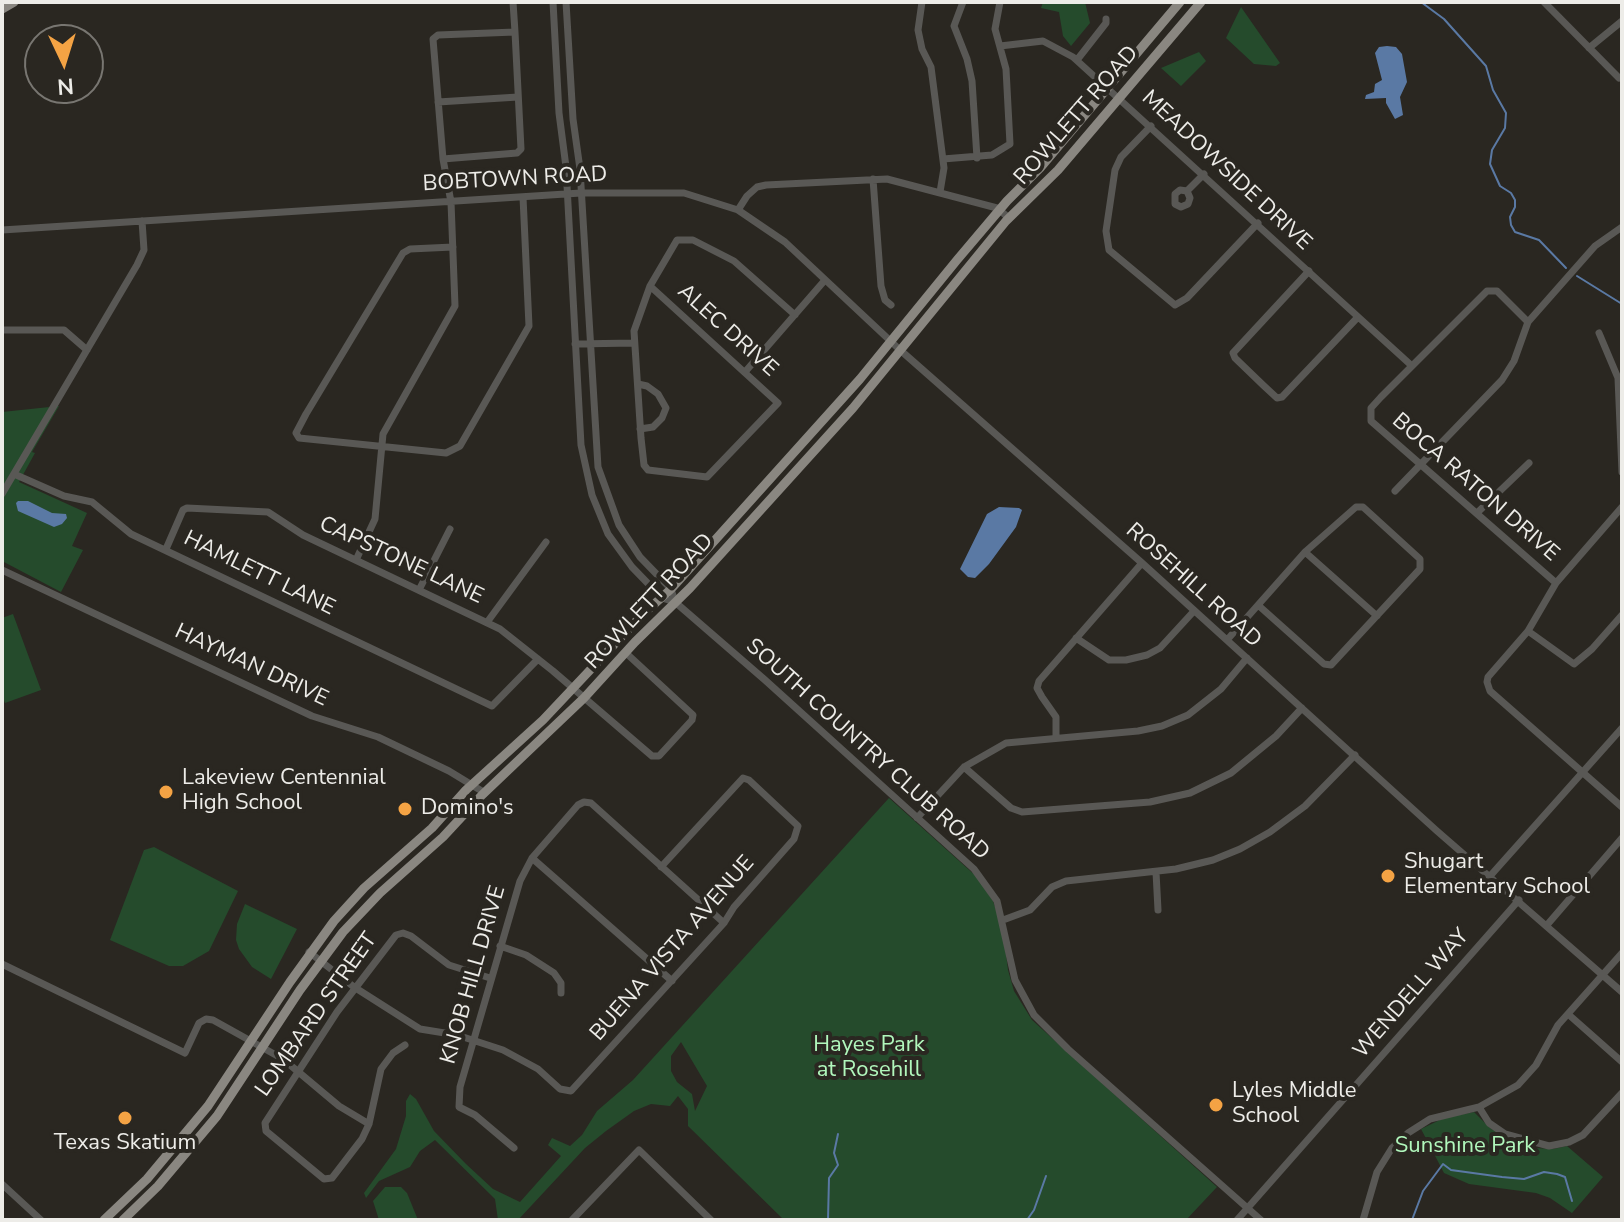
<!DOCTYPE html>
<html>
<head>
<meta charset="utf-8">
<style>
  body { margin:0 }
  #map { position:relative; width:1624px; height:1222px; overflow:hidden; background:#2a2721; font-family:"Nunito Sans",sans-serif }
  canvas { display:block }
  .frame { position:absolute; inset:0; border:4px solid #edece8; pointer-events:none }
  .north { position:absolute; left:24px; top:24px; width:80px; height:80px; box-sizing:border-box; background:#2a2721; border:2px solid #787671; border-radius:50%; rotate:176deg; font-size:22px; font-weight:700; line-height:32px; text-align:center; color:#edece8 }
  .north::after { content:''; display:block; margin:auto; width:28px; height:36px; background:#f4a344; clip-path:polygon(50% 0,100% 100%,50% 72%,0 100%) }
</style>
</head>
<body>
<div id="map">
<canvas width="1624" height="1222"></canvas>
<div class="frame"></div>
<div class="north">N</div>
</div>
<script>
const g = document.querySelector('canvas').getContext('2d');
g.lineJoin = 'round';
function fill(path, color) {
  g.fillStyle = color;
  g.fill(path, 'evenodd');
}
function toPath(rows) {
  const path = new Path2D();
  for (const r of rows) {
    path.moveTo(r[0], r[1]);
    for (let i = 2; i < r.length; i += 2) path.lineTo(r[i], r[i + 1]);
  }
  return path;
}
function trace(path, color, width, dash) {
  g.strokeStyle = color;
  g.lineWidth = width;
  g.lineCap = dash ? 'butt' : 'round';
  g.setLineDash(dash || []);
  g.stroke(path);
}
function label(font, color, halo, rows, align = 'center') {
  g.font = font + ' "Nunito Sans",sans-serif';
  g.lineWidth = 8;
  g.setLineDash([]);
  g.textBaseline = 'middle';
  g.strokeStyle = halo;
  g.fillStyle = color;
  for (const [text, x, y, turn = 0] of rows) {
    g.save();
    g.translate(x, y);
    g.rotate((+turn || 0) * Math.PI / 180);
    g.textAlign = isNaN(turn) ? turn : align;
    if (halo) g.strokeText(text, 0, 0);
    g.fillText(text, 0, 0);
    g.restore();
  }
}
fill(toPath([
  [1043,2,1085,2,1090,23,1071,46,1063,36,1059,12,1041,8],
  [1241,7,1280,63,1276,66,1254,64,1226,38],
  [1199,52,1206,61,1181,86,1161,68],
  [59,406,32,452,35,453,19,482,87,513,72,546,83,550,61,592,2,561,2,412],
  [13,614,41,690,5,703,2,696,2,618],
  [889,798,977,877,993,901,1003,930,1008,970,1014,991,1032,1020,1217,1187,1186,1220,784,1220,688,1126,688,1109,678,1096,670,1106,651,1104,634,1111,606,1131,585,1148,518,1220,498,1220,495,1199,435,1140,420,1151,410,1167,379,1181,366,1198,364,1193,396,1149,406,1116,406,1101,410,1094,416,1099,434,1131,466,1164,493,1189,520,1202,561,1156,548,1145,552,1138,570,1146,582,1135,597,1111,633,1080],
  [681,1042,707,1086,695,1111,692,1094,677,1082,671,1071,671,1056],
  [154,847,238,891,209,951,183,966,169,966,110,940,144,850],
  [245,904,297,929,271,979,252,967,239,949,236,940,237,924],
  [1474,1112,1490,1128,1507,1139,1535,1148,1553,1149,1567,1146,1603,1177,1572,1213,1550,1198,1536,1193,1469,1184,1444,1173,1421,1129,1444,1118],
  [385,1187,401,1187,407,1193,418,1220,379,1220,373,1201]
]), '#254b2c');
fill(toPath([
  [1387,46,1396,47,1402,54,1407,82,1400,97,1403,115,1395,119,1386,103,1386,98,1365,99,1366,95,1374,92,1375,84,1382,80,1375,53,1379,47],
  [18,501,28,501,52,513,66,514,67,518,62,524,54,527,18,511,16,503],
  [999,507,1019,508,1022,510,1016,527,989,564,975,578,968,577,960,569,987,514]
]), '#5a79a4');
trace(toPath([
  [1421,2,1444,19,1486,66,1493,90,1506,113,1505,128,1492,150,1490,164,1500,186,1511,193,1515,200,1515,207,1510,217,1511,225,1515,232,1539,240,1566,268],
  [1577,276,1622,304],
  [828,1220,829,1178,838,1165,834,1153,838,1134],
  [1027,1220,1034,1210,1046,1176],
  [1412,1220,1423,1191,1443,1164,1451,1170,1502,1177,1524,1179,1544,1172,1557,1174,1565,1177,1572,1201]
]), '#5a79a4', 2);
trace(toPath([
  [513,2,515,32],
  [553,2,559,113,566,167,581,445,592,495,608,534,632,567,662,598,675,602,765,680,974,869,997,901,1015,980,1034,1015,1068,1049,1261,1220],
  [566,2,573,119,580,169,598,467,619,525,640,557,671,589,675,602],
  [922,2,918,30,922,49,931,67,944,168,940,192],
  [963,2,954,26,967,59,972,81,977,158],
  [1544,2,1619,78],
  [1000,46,1043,41,1073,57,1412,366],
  [1589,48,1622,21],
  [1077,60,1106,23,1106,19],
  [438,102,518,97],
  [1151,126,1121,157,1115,170,1106,231,1109,250,1175,305,1187,298,1258,223],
  [943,159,992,155,1010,144,1006,69,995,29,1000,2],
  [873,179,881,286,885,300,891,305],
  [1187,191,1190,198,1188,204,1181,207,1175,204,1175,194,1180,190,1187,191,1204,174],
  [738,210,785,242,899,349,1142,563,1437,831,1622,992],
  [2,230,581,193,684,193,738,210,747,196,757,187,766,185,887,179,997,208,1009,218],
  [453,247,410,249,403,253,306,414,296,433,299,438,446,453,460,446,529,326,523,197],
  [1309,271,1233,353,1235,358,1263,385,1277,398,1282,397,1358,317],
  [650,286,778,403,707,477,648,470,644,465,641,438,634,331,650,286,677,240,693,240,734,261,795,315],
  [1528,322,1497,291,1487,291,1381,397,1371,408,1371,421,1556,583],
  [2,330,64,330,87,350],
  [1599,333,1618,378,1622,472],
  [575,344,634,343],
  [745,372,825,280],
  [638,384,647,386,658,394,666,408,662,418,653,427,640,429],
  [14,474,64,496,92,502,131,534,492,706,538,659],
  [1395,491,1502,380,1514,361,1528,322,1595,246,1622,227],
  [2,494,137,265,144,250,142,221],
  [1622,507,1556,583,1528,631,1488,677,1487,682,1490,691,1622,807],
  [1478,512,1529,463],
  [166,549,183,510,187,508,268,512,303,535,500,629,553,671,652,756,659,756,692,720,693,715,626,653],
  [1305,552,1377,616],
  [356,560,375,519,383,434,455,306,451,202,443,159,433,39,438,35,515,32,521,149,517,153,443,159],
  [2,570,312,716,378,737,449,771,485,793],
  [419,590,450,529],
  [488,621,546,542],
  [1528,631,1574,664,1592,649,1622,615],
  [1076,638,1109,660,1126,660,1147,655,1160,648,1194,611],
  [1227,640,1258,605,1305,552,1356,507,1363,507,1420,559,1420,569,1331,665,1324,664,1258,605],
  [1056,738,1056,717,1042,697,1037,688,1039,681,1142,563],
  [964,767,1011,808,1022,812,1150,802,1190,793,1231,773,1276,736,1302,708],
  [917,818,964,767,1006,743,1138,731,1162,726,1188,715,1221,689,1247,658],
  [532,858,672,981],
  [1156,872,1158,910],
  [1491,875,1622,728],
  [1003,920,1030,910,1052,887,1066,881,1176,869,1213,860,1240,849,1270,832,1305,806,1355,755],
  [1547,925,1622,838],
  [500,946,526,955,554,973,561,983,561,993],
  [309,952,354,987,420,1029,457,1035,503,1050,538,1069,560,1089,571,1091,724,923,734,907,794,839,798,826,749,780,743,778,661,867],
  [2,964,185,1053,199,1023,206,1019,213,1020,283,1059,339,1106,369,1124],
  [1568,1014,1622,1062],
  [405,1045,393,1053,381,1069,369,1124,362,1139,332,1178,324,1179,266,1131,265,1123,337,1012,396,935,403,933,411,936,449,965,490,978],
  [1479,1107,1489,1123,1505,1134,1549,1146,1569,1142,1583,1135,1622,1093],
  [514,1148,475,1115,459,1107,460,1087,520,881,532,858,578,805,584,802,591,803,724,923],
  [2,1184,41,1220],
  [572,1220,639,1150,711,1220],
  [1237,1220,1519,900],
  [1363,1220,1377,1172,1392,1148,1408,1133,1430,1119,1479,1107,1518,1085,1536,1065,1558,1025,1622,953]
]), '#595855', 7);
trace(toPath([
  [2,9,14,2],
  [104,1220,147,1179,208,1106,290,982,334,921,364,888,432,828,466,790,543,720,641,616,671,589,860,379,957,260,1007,201,1040,168,1180,2],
  [123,1220,158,1186,217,1116,300,990,343,932,380,893,443,837,482,795,584,698,635,642,690,588,853,408,1006,221,1058,170,1201,2]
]), '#8a8781', 9);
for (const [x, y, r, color] of [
  [166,792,8,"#f4a344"],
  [405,809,8,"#f4a344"],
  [1388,876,8,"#f4a344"],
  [1216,1105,8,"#f4a344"],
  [125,1118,8,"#f4a344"]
]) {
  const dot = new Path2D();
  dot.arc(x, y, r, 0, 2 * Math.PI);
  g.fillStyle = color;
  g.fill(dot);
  trace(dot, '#2a2721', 3);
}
label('22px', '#edece8', '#2a2721', [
  ["ROWLETT ROAD",1077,116,-49],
  ["MEADOWSIDE DRIVE",1226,171,43],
  ["BOBTOWN ROAD",515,180,-3],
  ["ALEC DRIVE",727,331,42],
  ["BOCA RATON DRIVE",1475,488,41],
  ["CAPSTONE LANE",401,561,25],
  ["HAMLETT LANE",259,574,26],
  ["ROSEHILL ROAD",1193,586,42],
  ["ROWLETT ROAD",650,602,-47],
  ["HAYMAN DRIVE",251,666,25],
  ["SOUTH COUNTRY CLUB ROAD",867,750,42],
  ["BUENA VISTA AVENUE",673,949,-49],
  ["KNOB HILL DRIVE",474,975,-74],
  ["WENDELL WAY",1412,994,-49],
  ["LOMBARD STREET",317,1015,-55]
]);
label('22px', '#edece8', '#2a2721', [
  ["Lakeview Centennial",182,779],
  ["High School",182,804],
  ["Domino's",421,809],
  ["Shugart",1404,863],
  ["Elementary School",1404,888],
  ["Lyles Middle",1232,1092],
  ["School",1232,1117],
  ["Texas Skatium",125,1144,"center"]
], 'left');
label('22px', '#b1f7bc', '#2a2721', [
  ["Hayes Park",869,1046],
  ["at Rosehill",869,1071],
  ["Sunshine Park",1465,1147]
]);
</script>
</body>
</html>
